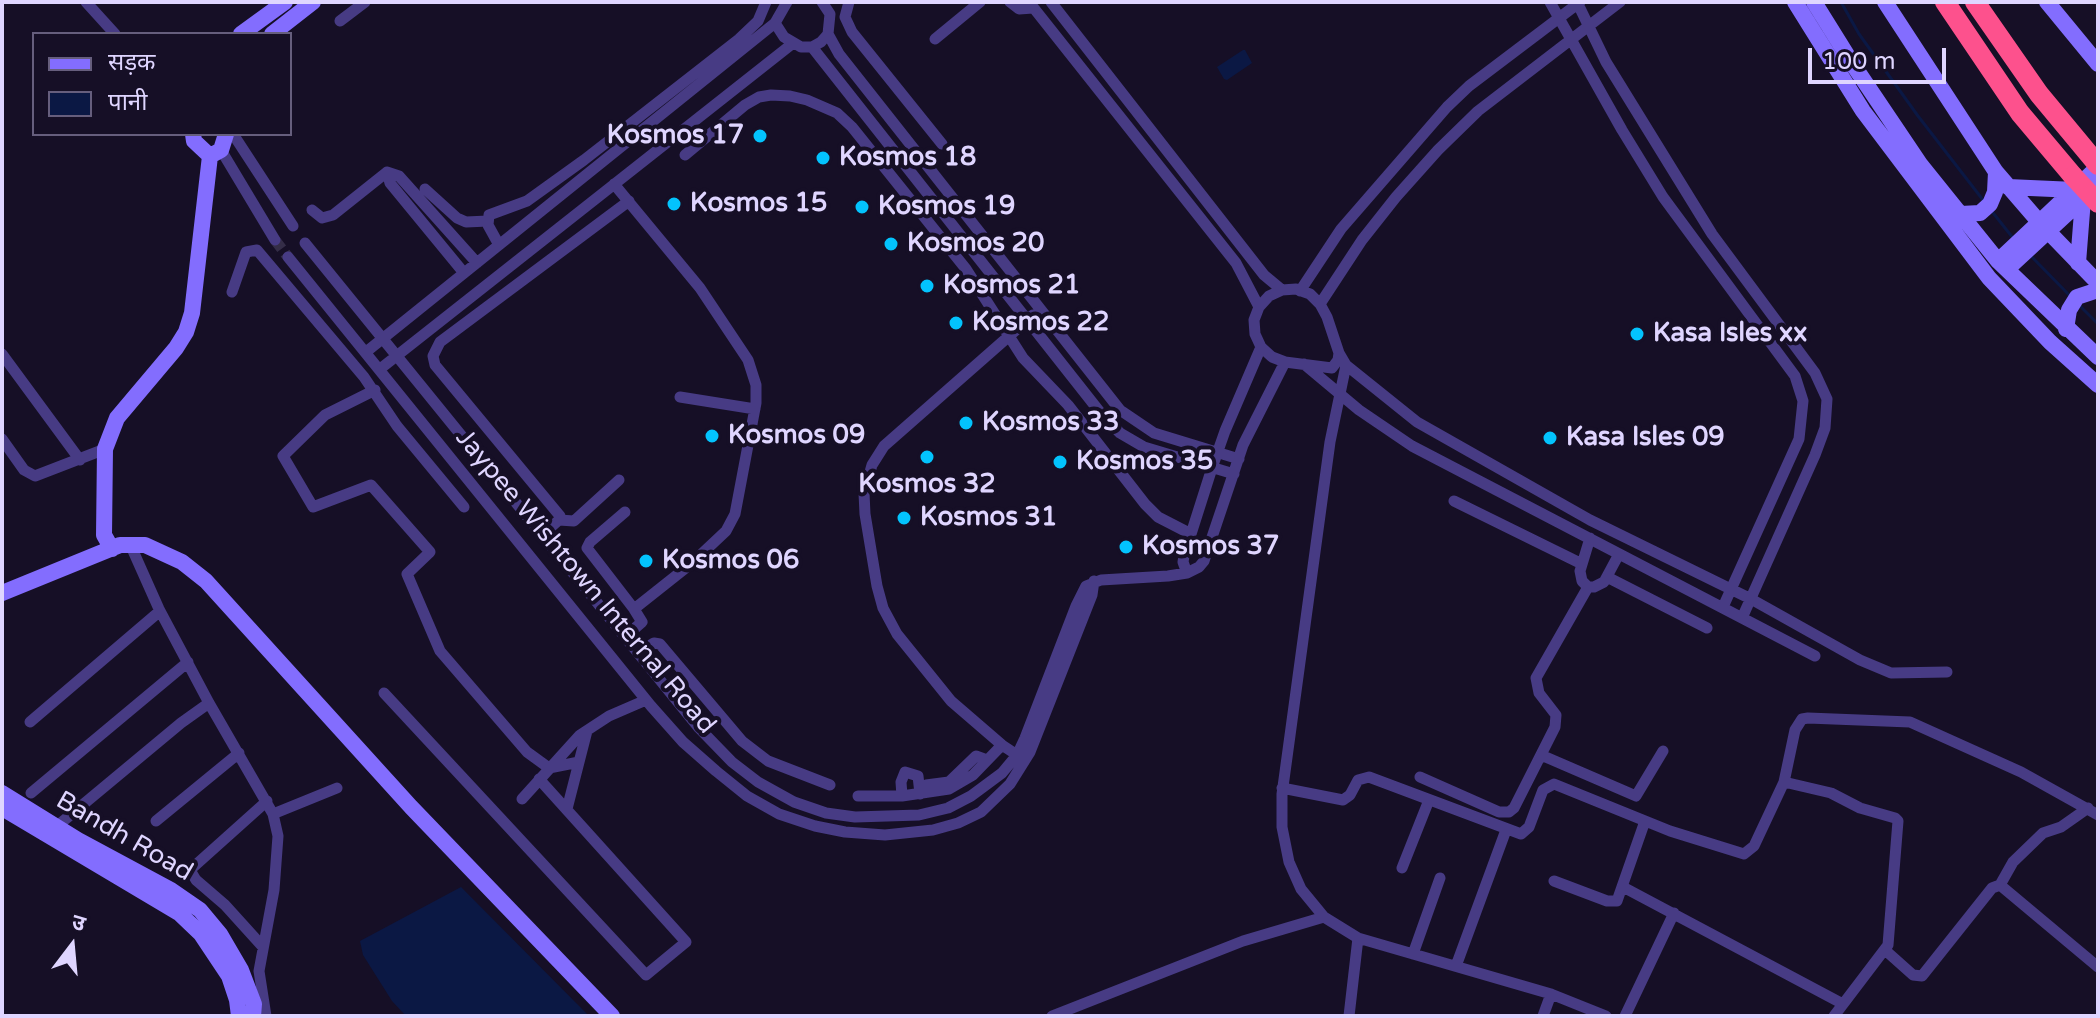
<!DOCTYPE html>
<html>
<head>
<meta charset="utf-8">
<style>
  body { margin:0 }
  #map { position:relative; width:2100px; height:1018px; overflow:hidden; background:#160f26; font-family:"Varela Round","Noto Sans Devanagari",sans-serif }
  canvas { display:block }
  .frame { position:absolute; inset:0; border:4px solid #dfd5ff; pointer-events:none }
  .legend { position:absolute; left:32px; top:32px; width:260px; height:104px; box-sizing:border-box; background:#160f26; border:2px solid #665e7d; margin:0; padding:10px 14px; list-style:none; font-size:24px; color:#dfd5ff }
  .legend li { display:flex; align-items:center; gap:16px; height:40px }
  .legend b { width:40px; border:2px solid #665e7d }
  .north { position:absolute; left:32px; top:906px; width:80px; height:80px; -webkit-text-stroke:6px #160f26; paint-order:stroke; rotate:16deg; font-size:22px; font-weight:700; line-height:32px; text-align:center; color:#dfd5ff }
  .north::after { content:''; display:block; margin:auto; width:28px; height:36px; background:#dfd5ff; clip-path:polygon(50% 0,100% 100%,50% 72%,0 100%) }
  .scale { position:absolute; left:1808px; top:48px; width:138px; height:36px; box-sizing:border-box; border:4px solid #dfd5ff; border-top:0; padding-left:10px; font-size:24px; line-height:28px; white-space:nowrap; color:#dfd5ff; -webkit-text-stroke:6px #160f26; paint-order:stroke }
</style>
</head>
<body>
<div id="map">
<canvas width="2100" height="1018"></canvas>
<div class="frame"></div>
<ul class="legend">
<li><b style="height:10px;background:#836dfe"></b>सड़क</li>
<li><b style="height:22px;background:#0b1844"></b>पानी</li>
</ul>
<div class="north">उ</div>
<div class="scale">100 m</div>
</div>
<script>
const g = document.querySelector('canvas').getContext('2d');
g.lineJoin = 'round';
function fill(path, color) {
  g.fillStyle = color;
  g.fill(path, 'evenodd');
}
function toPath(rows) {
  const path = new Path2D();
  for (const r of rows) {
    path.moveTo(r[0], r[1]);
    for (let i = 2; i < r.length; i += 2) path.lineTo(r[i], r[i + 1]);
  }
  return path;
}
function trace(path, color, width, dash) {
  g.strokeStyle = color;
  g.lineWidth = width;
  g.lineCap = dash ? 'butt' : 'round';
  g.setLineDash(dash || []);
  g.stroke(path);
}
function label(font, color, halo, rows, align = 'center') {
  g.font = font + ' "Varela Round",sans-serif';
  g.lineWidth = 8;
  g.setLineDash([]);
  g.textBaseline = 'middle';
  g.strokeStyle = halo;
  g.fillStyle = color;
  for (const [text, x, y, turn = 0] of rows) {
    g.save();
    g.translate(x, y);
    g.rotate((+turn || 0) * Math.PI / 180);
    g.textAlign = isNaN(turn) ? turn : align;
    if (halo) g.strokeText(text, 0, 0);
    g.fillText(text, 0, 0);
    g.restore();
  }
}
fill(toPath([
  [1243,50,1245,50,1252,63,1227,80,1224,79,1217,67],
  [461,887,589,1016,406,1016,392,1001,363,955,360,941]
]), '#0b1844');
trace(toPath([
  [1841,2,1859,34,1918,116,1983,200],
  [1990,209,2013,238],
  [2030,255,2072,298],
  [2080,306,2098,324]
]), '#0b1844', 3);
trace(toPath([
  [275,240,288,257]
]), '#342d47', 11, [11, 5.5]);
trace(toPath([
  [86,2,115,34],
  [787,2,775,23,784,37,801,47,812,47,821,42,828,34,830,14,822,2],
  [849,2,845,17,852,32,942,144],
  [1010,2,1019,9,1033,8],
  [1029,2,1236,263,1259,307],
  [1051,2,1264,275,1282,290],
  [1550,2,1622,130,1663,197,1795,376,1803,401,1799,439,1723,607],
  [1577,2,1606,62,1712,234,1815,373,1827,399,1825,428,1815,455,1742,618],
  [340,21,365,2],
  [828,34,839,54,1120,410,1154,433,1239,459],
  [935,39,980,2],
  [812,47,1103,416,1120,433,1144,447,1234,474],
  [233,134,293,226],
  [221,150,275,240],
  [685,155,745,105,759,97,771,95,790,96,807,100,837,113,852,127,966,269,1023,358,1068,405,1145,504,1158,517,1191,534],
  [387,172,399,176,477,263],
  [387,172,390,183,464,273],
  [614,184,700,288,748,360,756,385,756,403,735,514,726,531,692,563,634,609,587,548,590,542,625,512],
  [425,189,457,218,466,222,488,221],
  [312,210,322,218,333,215,387,172],
  [305,243,699,728,732,762,758,782,794,802,826,813,855,817,919,815,948,808,971,796,1002,773,1017,755,1025,738,1076,606,1086,586,1101,580,1168,576,1187,573,1199,567,1204,561,1243,445,1285,362],
  [499,245,488,225,489,215,527,201,584,160,739,39,758,21,766,2],
  [288,257,651,706,683,742,716,771,747,796,779,814,815,826,845,832,885,835,933,830,958,823,981,812,1010,784,1030,752,1092,595,1094,581],
  [1296,289,1310,294,1320,304,1327,317,1339,353,1338,360,1332,368,1285,362,1272,357,1261,347,1255,334,1254,320,1259,307,1269,296,1282,290,1296,289],
  [1300,291,1341,229,1447,107,1469,86,1580,2],
  [232,292,246,252,257,250,364,377,397,426,464,507],
  [1320,304,1362,240,1396,197,1438,150,1478,111,1620,2],
  [366,352,775,23],
  [1339,353,1346,365,1417,422,1590,520,1751,599,1860,660,1891,673,1947,672],
  [2,354,80,460],
  [1304,364,1359,410,1412,446,1815,656],
  [1346,365,1330,442,1282,794,1282,827,1289,862,1301,889,1324,917,1358,938,1551,994,1606,1016],
  [380,369,792,44],
  [375,390,325,415,283,456,313,507,371,485,430,552,407,574,440,651,527,752,549,768,579,762],
  [680,397,755,409],
  [2,439,24,470,35,476,105,449],
  [1454,501,1582,564],
  [559,520,574,521,619,480],
  [542,535,559,520,560,516,435,365,433,356,440,342,629,201],
  [1590,538,1580,571,1582,581,1588,587,1594,587,1604,582,1619,554],
  [130,544,159,609,209,703,273,814,278,836,274,890,259,971,266,1016],
  [1187,573,1183,562,1184,556,1212,468,1225,431,1261,347],
  [1607,577,1707,628],
  [626,636,642,622,634,609],
  [638,653,654,643,660,644,742,741,768,761,830,785],
  [384,693,646,975,686,942,539,779],
  [30,722,160,611],
  [1017,755,1002,745,951,701,897,634,883,608,877,586,865,514,864,493,872,465,884,446,1033,315],
  [1541,755,1636,796,1663,751],
  [1420,777,1499,812,1509,812,1514,808,1555,727,1556,715,1539,693,1536,678,1588,587],
  [1784,782,1831,793,1860,808,1895,818,1898,821,1888,945,1834,1016],
  [926,785,949,782,976,756,987,760],
  [1282,788,1343,800,1350,795,1358,780,1369,777,1521,834,1529,827,1543,790,1554,784,1670,831,1744,854,1754,846,1784,782,1795,730,1802,719,1808,718,1910,722,2021,772,2098,815],
  [31,793,188,662],
  [858,796,902,796,949,789,973,775,1002,745],
  [902,796,901,782,905,772,918,776,920,794],
  [522,799,580,735,609,716,646,700],
  [567,809,587,731],
  [273,814,337,788],
  [156,821,239,753],
  [56,827,181,723,209,703],
  [1402,868,1429,800],
  [1554,881,1607,901,1617,901,1645,821],
  [2000,885,2013,862,2043,833,2061,827,2088,808],
  [1623,887,1843,1004],
  [263,947,225,905,196,880,190,870,267,801],
  [1885,950,1913,975,1922,976,1992,888,2000,885,2098,967],
  [1413,954,1440,878],
  [1456,966,1506,830],
  [1052,1016,1243,941,1324,917],
  [1349,1016,1358,938],
  [1543,1016,1551,994],
  [1625,1016,1674,913]
]), '#473b84', 11);
trace(toPath([
  [1795,2,1863,111,1989,278,2050,342,2098,385],
  [1814,2,1852,63,1920,164,1998,261,2098,357],
  [1885,2,1996,172,2040,223,2098,283],
  [2047,2,2098,64],
  [241,34,285,2],
  [272,34,313,2],
  [193,134,194,141,210,156],
  [210,156,221,150,226,134],
  [2008,187,2075,190],
  [1961,214,1980,213,1990,204,1995,192,1996,172],
  [1998,261,2098,167],
  [2078,263,2083,199],
  [2007,269,2098,185],
  [2066,329,2069,310,2077,297,2098,290],
  [112,549,104,535,105,449,117,418,176,348,186,332,192,313,210,156],
  [2,593,120,545,145,545,182,562,206,581,411,807,612,1016],
  [2,793,78,840,171,890,200,910,220,934,241,970,254,1004,253,1016],
  [2,808,179,913,201,934,229,976,237,1000,239,1016]
]), '#836dfe', 16);
trace(toPath([
  [1945,2,2020,113,2073,176],
  [1975,2,2039,94,2098,165]
]), '#fd518d', 20);
trace(toPath([
  [2073,176,2098,203]
]), '#fd518d', 20);
for (const [x, y, r, color] of [
  [760,136,8,"#03c3fd"],
  [823,158,8,"#03c3fd"],
  [674,204,8,"#03c3fd"],
  [862,207,8,"#03c3fd"],
  [891,244,8,"#03c3fd"],
  [927,286,8,"#03c3fd"],
  [956,323,8,"#03c3fd"],
  [1637,334,8,"#03c3fd"],
  [966,423,8,"#03c3fd"],
  [712,436,8,"#03c3fd"],
  [1550,438,8,"#03c3fd"],
  [927,457,8,"#03c3fd"],
  [1060,462,8,"#03c3fd"],
  [904,518,8,"#03c3fd"],
  [1126,547,8,"#03c3fd"],
  [646,561,8,"#03c3fd"]
]) {
  const dot = new Path2D();
  dot.arc(x, y, r, 0, 2 * Math.PI);
  g.fillStyle = color;
  g.fill(dot);
  trace(dot, '#160f26', 3);
}
label('bold 26px', '#dfd5ff', '#160f26', [
  ["Kosmos 17",744,136,"right"],
  ["Kosmos 18",839,158],
  ["Kosmos 15",690,204],
  ["Kosmos 19",878,207],
  ["Kosmos 20",907,244],
  ["Kosmos 21",943,286],
  ["Kosmos 22",972,323],
  ["Kasa Isles xx",1653,334],
  ["Kosmos 33",982,423],
  ["Kosmos 09",728,436],
  ["Kasa Isles 09",1566,438],
  ["Kosmos 35",1076,462],
  ["Kosmos 32",927,485,"center"],
  ["Kosmos 31",920,518],
  ["Kosmos 37",1142,547],
  ["Kosmos 06",662,561]
], 'left');
label('26px', '#dfd5ff', '#160f26', [
  ["Jaypee Wishtown Internal Road",585,582,50],
  ["Bandh Road",124,837,30]
]);
</script>
</body>
</html>
